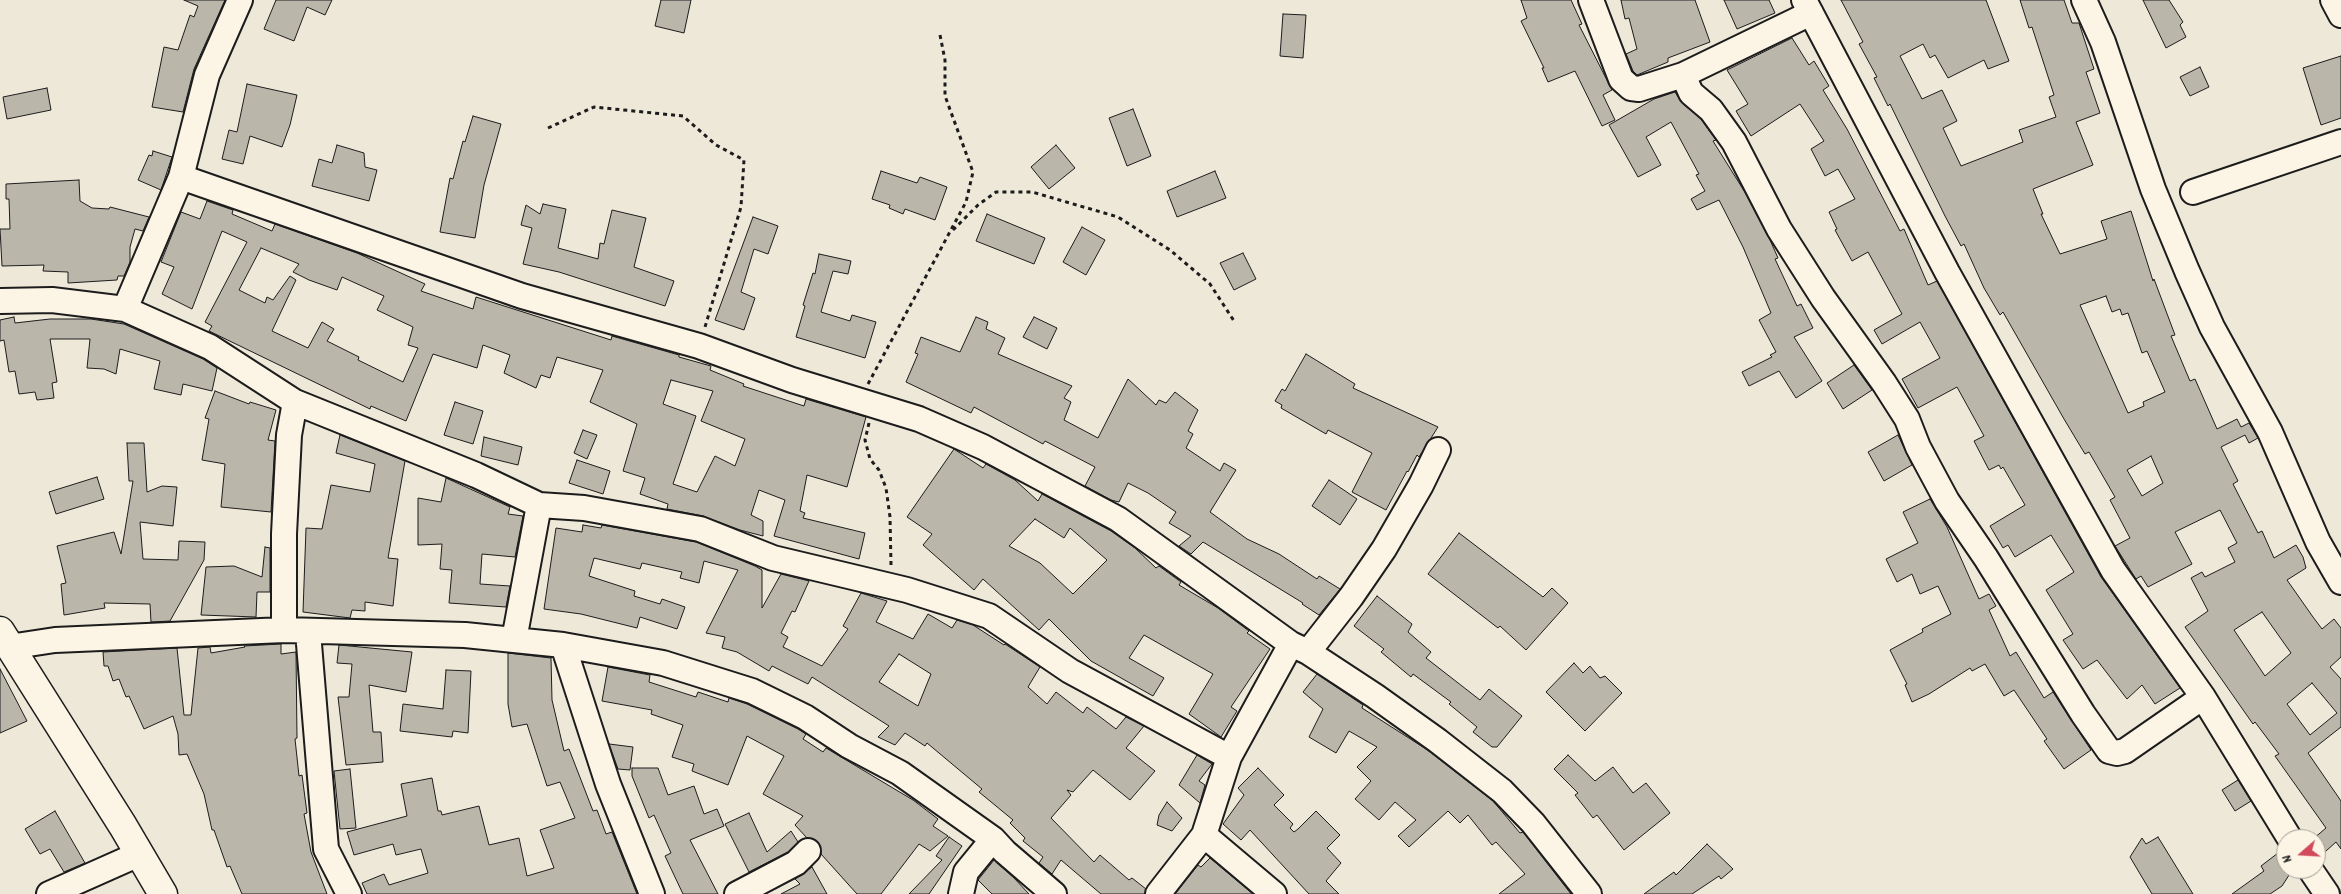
<!DOCTYPE html>
<html>
<head>
<meta charset="utf-8">
<style>
  body { margin:0 }
  #map { position:relative; width:2341px; height:894px; overflow:hidden; background:#eee8d9; font-family:Dekko,sans-serif }
  canvas { display:block }
  .north { position:absolute; left:2276px; top:829px; width:50px; height:50px; box-sizing:border-box; background:#fcf5e5; border:1px solid #a29e95; border-radius:50%; rotate:251deg; font-size:14px; font-weight:700; line-height:20px; text-align:center; color:#1c1c1c }
  .north::after { content:''; display:block; margin:auto; width:18px; height:22px; background:#d1495b; clip-path:polygon(50% 0,100% 100%,50% 72%,0 100%) }
</style>
</head>
<body>
<div id="map">
<canvas width="2341" height="894"></canvas>
<div class="north">N</div>
</div>
<script>
const g = document.querySelector('canvas').getContext('2d');
g.lineJoin = 'round';
function fill(path, color) {
  g.fillStyle = color;
  g.fill(path, 'evenodd');
}
function toPath(rows) {
  const path = new Path2D();
  for (const r of rows) {
    path.moveTo(r[0], r[1]);
    for (let i = 2; i < r.length; i += 2) path.lineTo(r[i], r[i + 1]);
  }
  return path;
}
function trace(path, color, width, dash) {
  g.strokeStyle = color;
  g.lineWidth = width;
  g.lineCap = dash ? 'butt' : 'round';
  g.setLineDash(dash || []);
  g.stroke(path);
}
const building = toPath([
  [184,0,225,0,194,69,183,112,152,107,164,47,178,50,190,15,194,17,198,6,184,0],
  [276,0,332,0,325,15,307,7,294,41,264,29,276,0],
  [661,0,691,0,684,33,655,26,661,0],
  [1521,0,1571,0,1582,24,1579,25,1612,90,1603,95,1615,120,1602,126,1575,71,1548,82,1542,68,1544,68,1521,21,1527,18,1521,0],
  [1621,0,1695,0,1710,42,1668,58,1668,62,1637,75,1633,71,1626,54,1637,49,1629,18,1625,19,1621,0],
  [1724,0,1769,0,1775,13,1737,29,1724,0],
  [1841,0,1986,0,2009,61,1988,69,1984,60,1948,78,1935,55,1930,58,1923,44,1900,56,1922,99,1942,90,1957,121,1943,128,1961,166,2023,142,2019,130,2056,117,2049,97,2054,95,2032,27,2029,28,2020,0,2064,0,2072,23,2079,23,2094,69,2086,72,2100,113,2076,122,2093,165,2033,189,2043,214,2041,214,2060,254,2107,239,2101,221,2131,211,2153,281,2154,279,2175,335,2171,336,2190,381,2195,379,2217,429,2237,419,2241,427,2249,423,2258,438,2249,443,2245,435,2221,447,2238,481,2233,484,2258,533,2262,531,2274,558,2296,545,2303,557,2306,568,2287,580,2313,617,2322,629,2334,619,2341,628,2341,657,2330,667,2341,679,2341,727,2308,753,2341,801,2341,849,2336,842,2326,851,2320,851,2316,845,2316,839,2313,839,2326,828,2275,756,2279,754,2255,722,2253,724,2185,627,2208,611,2191,578,2202,572,2205,577,2235,562,2228,548,2237,543,2220,510,2175,532,2192,564,2148,587,2141,576,2136,579,2115,546,2130,538,2110,500,2115,497,2089,452,2085,454,2064,419,2003,312,2000,315,1984,288,1964,244,1961,246,1945,216,1890,104,1888,106,1874,78,1877,77,1859,44,1863,42,1841,0],
  [2106,296,2112,312,2120,309,2122,315,2128,313,2142,353,2147,351,2165,392,2143,402,2144,406,2128,413,2080,305,2106,296],
  [2151,456,2163,483,2142,496,2127,470,2151,456],
  [2262,612,2291,653,2265,676,2234,630,2262,612],
  [2312,683,2337,713,2310,735,2287,704,2312,683],
  [2143,0,2169,0,2183,22,2180,25,2186,37,2166,48,2143,0],
  [1283,14,1306,15,1303,58,1280,56,1283,14],
  [1792,38,1809,65,1814,61,1829,86,1823,90,1847,129,1900,231,1904,229,1928,285,1937,281,2101,577,2180,688,2155,704,2142,685,2127,699,2097,660,2083,669,2063,640,2073,634,2046,590,2074,572,2051,535,2015,557,2008,545,2003,548,1990,526,2025,505,2003,467,2001,469,1999,465,1989,470,1974,441,1984,436,1957,387,1918,408,1902,379,1940,358,1920,322,1882,344,1874,330,1902,314,1868,252,1852,261,1835,230,1837,229,1829,212,1855,199,1838,169,1825,176,1811,149,1824,141,1800,104,1751,136,1736,111,1748,104,1727,70,1792,38],
  [2341,56,2341,118,2321,125,2303,68,2341,56],
  [2200,67,2209,87,2190,96,2180,77,2200,67],
  [247,84,297,95,290,125,282,147,250,136,243,164,222,159,229,130,237,132,247,84],
  [47,88,51,110,7,119,3,97,47,88],
  [1675,92,1682,103,1701,119,1716,140,1713,141,1746,194,1770,240,1778,258,1775,259,1797,306,1801,304,1813,328,1794,337,1822,381,1796,398,1779,371,1749,386,1742,372,1772,357,1770,355,1776,352,1759,320,1771,313,1743,247,1719,200,1697,210,1691,199,1705,191,1696,175,1699,174,1671,122,1646,137,1661,165,1638,177,1609,125,1654,99,1675,92],
  [1133,109,1151,156,1127,166,1109,118,1133,109],
  [473,116,501,124,484,185,475,238,440,232,450,178,453,179,463,141,465,142,473,116],
  [337,145,364,153,365,167,377,170,369,201,312,186,319,159,332,163,337,145],
  [1056,145,1075,168,1049,189,1031,167,1056,145],
  [153,151,172,157,161,190,138,180,149,155,152,156,153,151],
  [881,171,917,183,920,177,947,187,935,220,905,209,903,214,889,208,890,205,872,199,881,171],
  [1215,171,1226,198,1177,217,1167,191,1215,171],
  [79,180,80,201,92,208,109,209,110,207,149,217,143,231,135,229,130,247,130,262,124,276,118,276,117,280,68,283,68,272,43,271,44,265,2,266,0,229,10,229,9,199,6,199,6,184,79,180],
  [207,201,233,210,232,214,272,231,275,224,357,253,425,284,421,291,473,309,476,297,611,340,612,336,679,355,679,357,711,366,710,370,744,384,743,386,804,406,806,399,866,417,847,487,807,475,800,511,805,513,803,518,865,533,859,559,774,536,785,500,759,490,751,515,763,521,763,536,740,530,703,516,667,509,668,504,640,494,645,478,623,471,637,424,590,402,603,370,557,357,550,378,541,375,536,388,504,373,510,355,483,345,477,368,433,354,406,421,371,406,370,409,209,331,212,326,205,322,247,242,222,231,192,309,162,294,174,267,161,262,181,212,200,219,207,201],
  [261,248,299,264,293,272,309,280,337,290,342,277,384,296,377,310,413,327,408,345,418,348,403,382,358,360,359,357,327,341,334,329,322,322,308,348,272,331,296,280,290,276,273,300,267,297,265,303,239,290,261,248],
  [671,380,713,391,701,421,745,439,735,466,715,456,697,492,673,484,696,416,663,404,671,380],
  [543,204,566,209,558,248,598,259,600,243,604,244,612,210,646,218,634,267,674,281,665,306,559,272,523,264,532,228,521,225,526,205,540,214,543,204],
  [987,214,1045,238,1034,264,976,241,987,214],
  [753,217,778,226,768,254,754,249,741,292,755,298,744,330,715,320,753,217],
  [1082,227,1105,240,1086,275,1063,262,1082,227],
  [1243,253,1256,279,1234,290,1220,263,1243,253],
  [819,254,851,261,848,274,833,271,821,312,850,321,852,315,876,322,865,358,796,337,805,306,803,305,813,273,815,274,819,254],
  [14,317,15,323,50,319,91,319,124,324,203,359,217,368,212,391,183,384,181,395,154,389,160,361,120,349,116,374,104,369,87,368,90,339,50,339,57,382,52,383,54,398,37,400,35,392,19,394,15,371,9,372,4,340,0,341,0,320,14,317],
  [976,317,988,322,986,329,1005,338,998,354,1072,386,1064,398,1071,402,1064,420,1098,438,1128,379,1156,405,1159,400,1166,403,1175,392,1198,410,1188,431,1193,434,1186,448,1220,471,1224,463,1236,470,1210,512,1247,539,1279,554,1317,579,1319,576,1340,589,1319,615,1302,604,1303,603,1203,542,1191,554,1179,546,1191,536,1169,523,1176,512,1148,493,1128,483,1119,502,1111,500,1085,486,1095,467,1045,441,1043,444,974,407,971,413,906,382,918,354,915,353,921,337,960,352,976,317],
  [1034,317,1057,328,1047,349,1023,337,1034,317],
  [1306,354,1355,384,1353,388,1438,427,1419,457,1417,455,1408,472,1407,471,1386,510,1352,492,1372,453,1328,430,1326,434,1281,408,1282,405,1275,401,1282,389,1285,391,1306,354],
  [1854,365,1872,390,1843,409,1827,383,1854,365],
  [215,391,249,404,250,402,276,410,268,440,275,441,271,512,221,507,225,464,202,460,209,419,205,418,215,391],
  [455,402,483,411,473,444,444,435,455,402],
  [583,430,597,435,587,459,574,453,583,430],
  [340,435,405,461,388,558,398,559,393,606,365,602,365,611,352,610,350,618,303,612,306,528,322,529,331,485,370,492,375,464,336,453,340,435],
  [1898,435,1912,465,1884,481,1868,452,1898,435],
  [484,437,522,447,518,465,481,456,484,437],
  [127,443,144,443,147,492,162,486,177,487,173,526,140,522,143,559,178,560,179,541,205,542,204,560,170,621,151,622,150,604,104,603,105,608,64,615,61,584,66,583,57,546,114,532,121,554,133,481,129,481,127,443],
  [954,449,983,468,986,464,1015,480,1038,501,1042,494,1111,531,1135,548,1156,568,1159,566,1181,582,1179,585,1218,608,1249,631,1247,633,1270,649,1231,707,1237,711,1221,737,1189,714,1213,674,1144,635,1129,658,1164,678,1153,696,1091,661,1049,619,1039,630,983,579,974,590,923,545,932,534,907,517,954,449],
  [1035,519,1064,538,1070,528,1107,560,1073,594,1040,563,1009,546,1035,519],
  [577,460,610,471,603,494,569,483,577,460],
  [97,477,104,499,56,514,49,492,97,477],
  [446,478,510,507,508,514,523,516,515,557,482,554,480,584,510,586,506,607,449,603,452,570,440,569,442,544,418,545,418,498,441,502,446,478],
  [1329,480,1357,499,1340,525,1312,506,1329,480],
  [1930,499,1947,527,1979,599,1989,594,1996,606,1989,610,2010,656,2016,652,2044,698,2053,692,2091,750,2064,769,2044,741,2047,739,2014,690,2004,696,1985,664,1972,671,1970,668,1929,694,1912,702,1905,685,1907,684,1890,650,1923,632,1922,629,1951,614,1938,586,1920,594,1912,574,1897,582,1886,559,1918,543,1903,512,1930,499],
  [583,525,601,528,602,525,696,542,755,566,762,570,762,608,781,574,809,581,795,612,792,611,781,633,788,637,783,647,822,666,848,629,843,626,861,593,887,601,876,622,913,639,928,614,952,628,957,620,973,625,1004,645,1005,644,1040,667,1028,687,1047,704,1056,692,1083,713,1087,707,1116,729,1126,717,1144,726,1126,748,1155,771,1130,800,1093,770,1073,792,1067,790,1071,795,1051,818,1094,862,1100,855,1129,880,1132,878,1146,889,1145,894,1101,894,1061,860,1052,874,1039,863,1043,857,1023,841,1025,838,1010,823,1013,820,979,792,982,789,927,743,925,746,905,733,895,745,878,737,889,726,812,677,808,684,772,666,769,671,737,652,722,648,725,637,706,633,738,570,704,561,699,583,680,578,682,572,642,563,640,569,594,558,589,576,635,591,634,596,660,604,662,599,685,607,677,629,640,617,637,628,581,614,544,609,556,528,582,532,583,525],
  [899,654,931,674,918,706,879,682,899,654],
  [1459,533,1543,597,1552,588,1568,603,1526,650,1500,626,1498,628,1428,574,1459,533],
  [265,547,270,548,270,592,257,592,256,617,201,615,206,567,234,566,262,577,265,547],
  [1377,596,1412,624,1408,632,1431,652,1426,658,1480,700,1489,689,1522,716,1497,747,1492,747,1473,732,1477,727,1449,704,1451,702,1413,674,1411,677,1381,652,1384,649,1354,626,1377,596],
  [281,644,281,654,296,652,297,738,295,739,299,776,302,775,307,813,304,814,311,852,327,894,242,894,230,866,227,867,214,830,212,830,204,794,187,754,179,755,178,734,173,716,144,729,129,696,126,697,119,679,113,681,108,666,104,666,103,652,177,648,184,715,191,715,198,648,210,647,211,653,245,647,244,646,281,644],
  [339,645,412,652,406,692,369,685,373,732,381,732,383,762,346,765,338,697,349,697,352,664,337,663,339,645],
  [508,653,551,658,552,700,564,751,569,749,593,811,597,810,606,834,612,832,637,894,367,894,362,883,384,874,389,885,428,873,421,849,396,855,393,844,354,855,347,832,407,816,401,784,432,778,438,811,441,811,442,815,479,806,489,845,519,838,527,876,554,868,540,830,575,818,560,782,547,786,527,724,512,727,508,704,508,653],
  [1574,663,1583,673,1590,666,1600,678,1605,676,1622,693,1585,731,1546,692,1574,663],
  [608,667,650,675,649,682,696,697,698,692,728,702,729,698,747,704,798,729,806,734,803,739,823,752,826,748,913,800,938,819,933,826,948,836,930,851,919,844,881,894,857,894,821,854,818,842,807,838,795,825,803,816,763,794,784,756,747,736,728,785,692,771,694,764,672,757,683,725,651,714,652,710,602,701,608,667],
  [0,669,27,721,0,733,0,669],
  [446,670,471,671,468,733,453,731,452,737,400,731,403,704,443,709,446,670],
  [1317,674,1363,705,1362,708,1426,749,1493,801,1520,833,1523,832,1571,894,1499,894,1525,874,1496,842,1492,845,1468,815,1460,823,1448,811,1409,847,1398,836,1416,820,1395,802,1379,820,1355,799,1371,781,1357,767,1377,747,1349,731,1336,753,1309,737,1323,709,1303,692,1317,674],
  [609,744,633,747,630,770,618,769,609,744],
  [1197,755,1212,764,1199,781,1205,785,1200,803,1179,785,1197,755],
  [1568,755,1595,781,1613,767,1633,793,1646,783,1670,813,1624,850,1597,815,1593,818,1575,795,1578,793,1554,769,1568,755],
  [632,768,658,768,668,795,694,786,704,814,717,809,724,826,690,840,718,894,683,894,665,856,671,853,654,815,649,818,632,776,632,768],
  [1258,768,1284,795,1274,805,1293,824,1290,828,1294,832,1298,829,1316,811,1340,835,1327,848,1341,863,1326,881,1339,894,1309,894,1250,830,1241,840,1223,824,1244,795,1238,788,1258,768],
  [350,769,356,828,340,829,334,771,350,769],
  [2238,780,2251,801,2235,811,2222,790,2238,780],
  [1167,802,1182,818,1172,831,1157,825,1159,815,1167,802],
  [55,811,85,863,64,872,50,849,40,854,25,829,55,811],
  [749,813,767,852,791,831,798,842,788,852,749,872,725,824,749,813],
  [949,837,962,846,929,894,909,894,942,860,936,856,949,837],
  [2158,837,2193,894,2152,894,2130,857,2142,838,2146,844,2158,837],
  [1707,844,1733,869,1721,879,1719,876,1692,894,1644,894,1674,872,1676,875,1707,844],
  [2282,850,2286,852,2286,869,2293,869,2282,886,2270,894,2232,894,2264,871,2261,866,2282,850],
  [1210,858,1253,894,1175,894,1198,865,1201,867,1210,858],
  [994,860,1014,878,1029,894,992,894,978,880,994,860],
  [812,867,827,894,781,894,800,884,795,879,812,867]
]);
fill(building, '#bab6aa');
trace(building, '#1c1c1c', 1);
const minor = toPath([
  [1591,0,1621,79,1631,88,1639,89,1683,75,1811,13],
  [1804,0,1947,272,2113,570,2203,697,2290,839],
  [2084,0,2103,42,2153,189,2187,271,2212,327,2270,432,2318,542,2341,582],
  [2333,0,2341,15],
  [1683,75,1691,93,1711,110,1734,142,1779,229,1823,298,1884,383,1907,419,1918,447,1947,501,1986,558,2083,714,2109,751,2117,753,2125,751,2203,697],
  [181,177,522,296,699,346,792,380,919,419,983,447,1118,519,1291,644,1308,652,1375,696,1438,741,1502,791,1533,823,1589,894],
  [2193,192,2341,142],
  [0,301,52,300,125,309,210,347,295,402,476,475,539,505,584,508,700,529,773,558,907,590,989,616,1070,671,1229,757],
  [125,309,181,177,207,75,240,0],
  [284,630,284,534,289,435,295,402],
  [308,632,326,849,349,894],
  [514,640,539,505],
  [563,645,608,784,652,894],
  [9,647,55,640,284,630,465,635,563,645,663,663,752,691,805,717,849,746,900,773,993,839,1005,852,1054,894],
  [1308,652,1351,597,1384,549,1421,485,1438,450],
  [1204,835,1274,894],
  [2310,869,2327,894],
  [49,894,139,854],
  [737,894,796,863,808,851],
  [961,894,966,872,993,839],
  [1158,894,1204,835,1229,757,1291,644]
]);
const major = toPath([
  [0,631,123,826,163,894]
]);
trace(minor, '#1c1c1c', 28);
trace(major, '#1c1c1c', 31);
trace(toPath([
  [548,128,594,107,683,116,716,145,744,160,741,207,705,327],
  [953,230,978,205,996,192,1032,192,1118,217,1170,250,1210,284,1234,321],
  [868,384,966,202,973,172,945,96,945,60,940,35],
  [869,423,865,440,870,459,879,470,886,488,890,517,891,565]
]), '#1c1c1c', 3, [4, 4]);
trace(minor, '#fcf5e5', 24);
trace(major, '#fcf5e5', 28);
</script>
</body>
</html>
